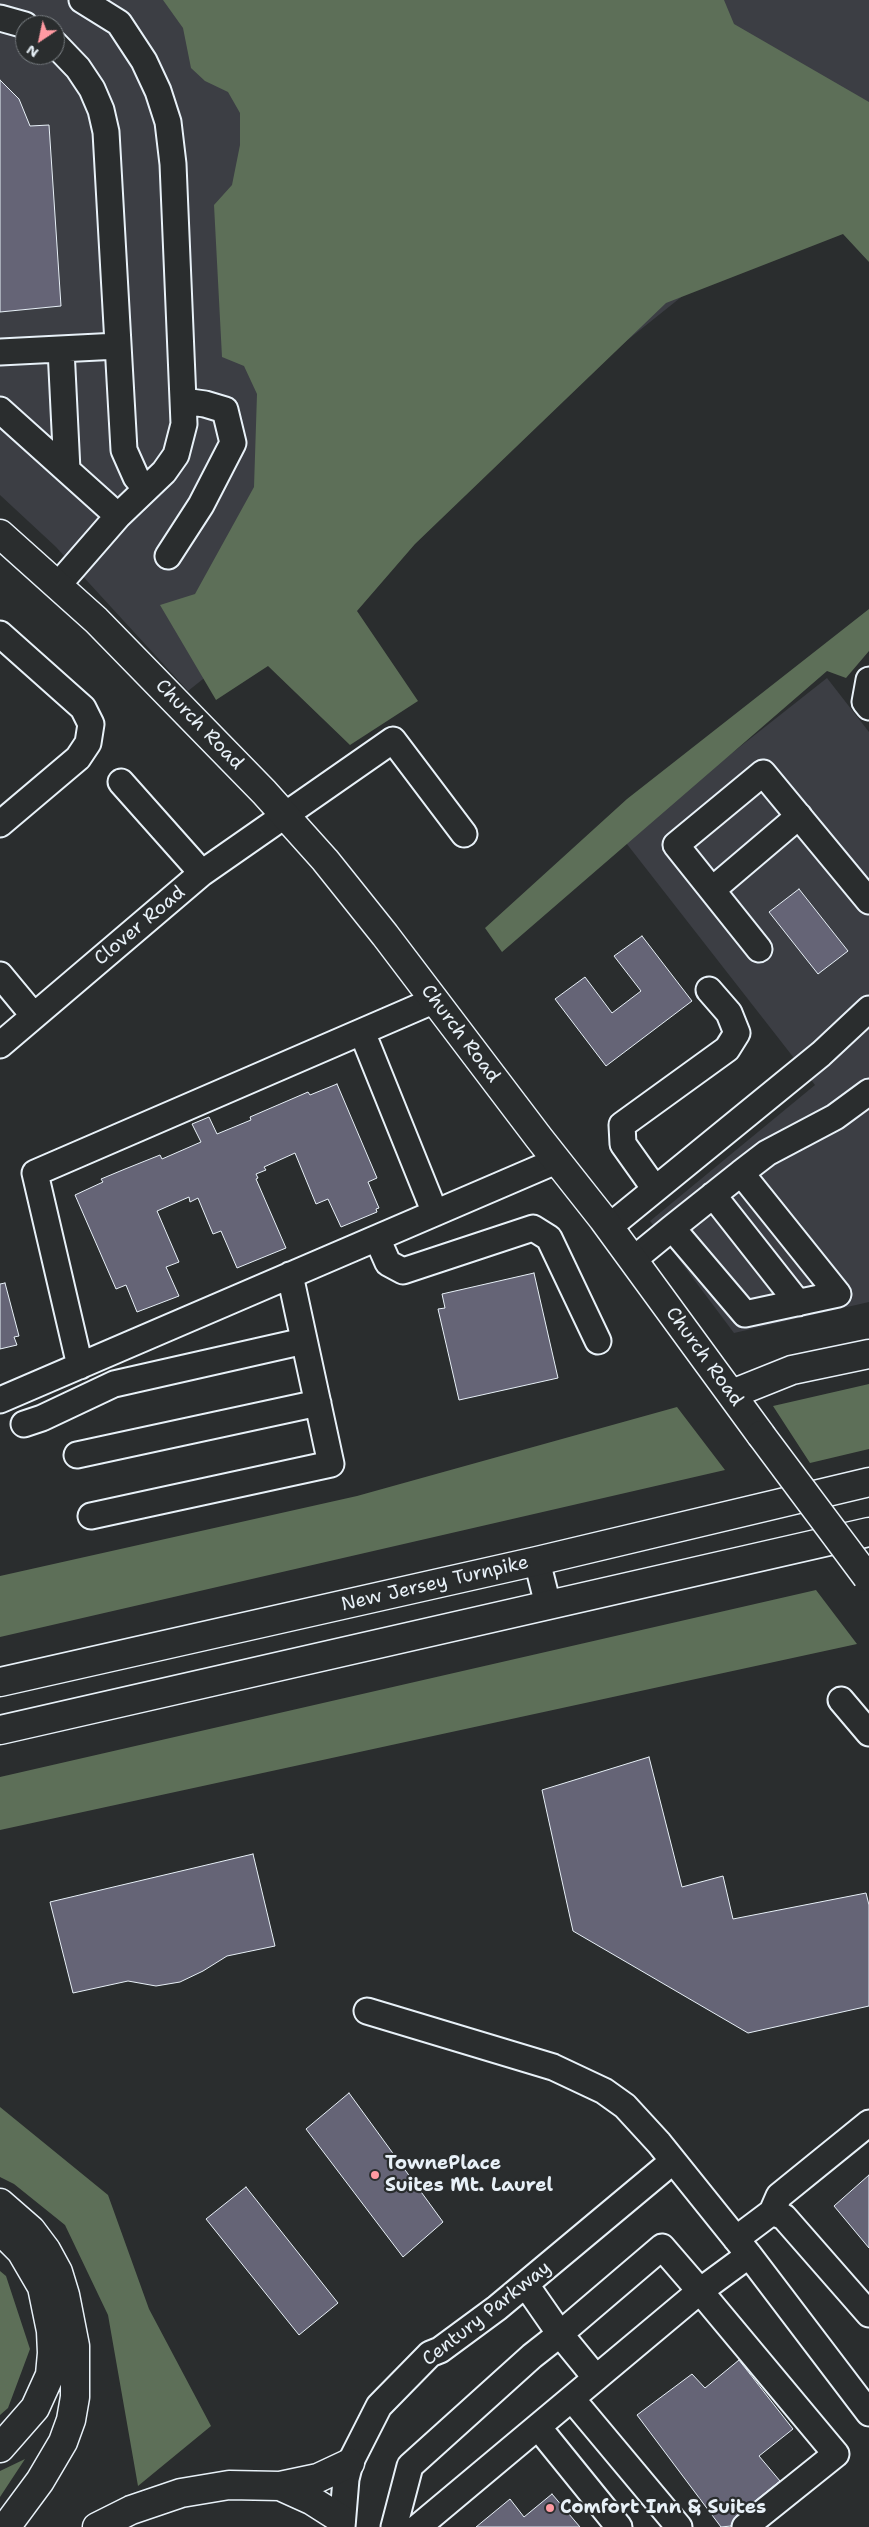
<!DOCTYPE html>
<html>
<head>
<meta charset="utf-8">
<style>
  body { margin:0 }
  #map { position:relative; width:869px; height:2527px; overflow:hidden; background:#2a2d2e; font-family:"Shantell Sans",sans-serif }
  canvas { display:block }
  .north { position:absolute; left:15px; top:15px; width:50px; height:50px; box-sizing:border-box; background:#2a2d2e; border:1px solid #767b7f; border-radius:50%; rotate:214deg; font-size:14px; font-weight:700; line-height:20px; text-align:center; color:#e8f1f8 }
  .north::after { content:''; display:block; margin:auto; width:18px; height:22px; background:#ff9aa2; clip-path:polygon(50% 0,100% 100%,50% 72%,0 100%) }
</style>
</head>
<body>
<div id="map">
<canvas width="869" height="2527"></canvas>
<div class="north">N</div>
</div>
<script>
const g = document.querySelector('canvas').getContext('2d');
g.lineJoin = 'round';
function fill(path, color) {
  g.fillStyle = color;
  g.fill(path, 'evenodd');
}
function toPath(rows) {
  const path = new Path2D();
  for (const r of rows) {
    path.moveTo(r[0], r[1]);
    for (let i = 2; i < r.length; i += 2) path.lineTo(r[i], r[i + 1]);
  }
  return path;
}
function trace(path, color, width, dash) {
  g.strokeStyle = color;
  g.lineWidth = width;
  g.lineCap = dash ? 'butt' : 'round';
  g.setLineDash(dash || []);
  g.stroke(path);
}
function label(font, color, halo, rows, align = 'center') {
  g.font = font + ' "Shantell Sans",sans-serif';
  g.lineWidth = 4.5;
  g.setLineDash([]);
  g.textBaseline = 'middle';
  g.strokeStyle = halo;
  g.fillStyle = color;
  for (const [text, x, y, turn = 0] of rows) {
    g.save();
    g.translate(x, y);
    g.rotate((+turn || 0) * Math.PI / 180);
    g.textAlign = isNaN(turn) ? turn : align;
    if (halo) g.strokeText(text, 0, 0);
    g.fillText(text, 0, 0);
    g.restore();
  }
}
fill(toPath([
  [0,0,869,0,869,237,804,199,188,691,56,547,0,495],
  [25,25,55,25,55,55,25,55],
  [827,678,869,732,869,1302,734,1333,650,1221,815,1085,623,839]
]), '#3c3e44');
fill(toPath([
  [163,0,724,0,734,24,869,102,869,262,843,234,666,303,415,544,357,611,418,701,350,745,268,666,216,700,160,605,195,594,254,487,257,394,244,366,222,357,214,205,232,185,240,145,240,113,228,92,205,81,191,68,183,28],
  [869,609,869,651,846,678,827,671,502,952,485,928,627,799],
  [869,1384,869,1449,810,1463,773,1406],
  [677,1407,725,1470,0,1637,0,1576,357,1496],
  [816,1590,857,1644,0,1830,0,1777],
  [0,2107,108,2195,149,2309,211,2426,138,2486,108,2315,65,2225,14,2184,0,2177],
  [0,2271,6,2276,30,2349,8,2408,0,2415],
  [25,2459,0,2497,0,2471]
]), '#5d6f58');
const building = toPath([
  [0,80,19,99,30,126,49,125,61,306,0,312,0,80],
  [799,889,848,951,818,974,769,912,799,889],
  [642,936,692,1001,606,1066,555,999,585,977,612,1013,641,991,614,956,642,936],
  [337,1084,377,1178,368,1182,379,1208,376,1209,377,1212,341,1227,328,1199,316,1204,295,1153,264,1167,266,1170,256,1174,258,1178,256,1179,286,1248,237,1268,221,1231,213,1234,198,1198,190,1202,189,1197,157,1211,179,1262,166,1267,179,1296,137,1312,126,1285,116,1289,75,1195,103,1182,101,1179,125,1169,160,1155,162,1159,201,1142,192,1124,209,1117,217,1134,251,1120,250,1117,308,1092,310,1095,337,1084],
  [534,1273,558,1378,459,1400,438,1309,445,1308,442,1294,534,1273],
  [5,1283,19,1336,14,1337,17,1345,0,1349,0,1284,5,1283],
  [649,1757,682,1887,723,1876,733,1919,866,1893,869,1905,869,2006,748,2033,573,1931,542,1790,649,1757],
  [253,1854,275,1946,227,1956,203,1971,180,1982,156,1986,128,1981,73,1993,50,1902,253,1854],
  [349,2093,443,2222,403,2257,306,2129,349,2093],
  [869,2175,869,2248,834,2206,869,2175],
  [246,2187,338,2303,299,2335,206,2219,246,2187],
  [739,2360,793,2429,759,2456,780,2481,736,2516,731,2526,721,2527,637,2415,692,2374,705,2388,739,2360],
  [552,2494,580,2527,476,2527,510,2499,524,2517,552,2494]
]);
fill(building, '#656476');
trace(building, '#e8f1f8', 1);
const minor = toPath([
  [82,0,119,23,144,61,158,91,168,122,173,164,184,424,176,455,164,472,118,516],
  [0,18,25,25],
  [55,44,78,68,92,89,101,110,106,132,124,450,136,477,146,489],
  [61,349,67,470],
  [0,352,118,346],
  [0,410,118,516,58,585],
  [168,556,201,505,233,443,225,410,205,404,183,401],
  [0,634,83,708,91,724,88,743,78,758,0,824],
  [869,680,865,702,869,707],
  [121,782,202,873],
  [712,890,799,816],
  [759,949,676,845,763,773,869,901],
  [0,975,34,1016],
  [362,1032,435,1213],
  [0,1045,202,873,393,740,464,834],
  [741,1173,767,1153,835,1117,869,1092],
  [655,1189,623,1144,622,1125,727,1049,737,1033,729,1013,709,990],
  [713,1195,798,1303],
  [609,1227,821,1054,869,1009],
  [377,1238,388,1263,403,1271,533,1228,549,1238,598,1341],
  [633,1260,672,1228,741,1173,838,1294,745,1314,672,1228],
  [80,1366,35,1173,435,1000],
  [0,1400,556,1161],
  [24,1424,42,1418,114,1384,304,1341],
  [77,1455,318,1403],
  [91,1516,331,1464,290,1275],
  [537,1561,548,1605],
  [841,1700,869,1733],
  [367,2011,553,2067,604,2091,625,2106,659,2143,749,2255,869,2413],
  [772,2212,784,2217,869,2314],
  [736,2239,772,2212,779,2196,869,2123],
  [596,2378,560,2334,662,2247,700,2291,749,2255],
  [572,2399,679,2527],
  [538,2427,619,2527],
  [342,2527,346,2479,350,2463,379,2406,430,2354,440,2350,497,2308,673,2161],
  [394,2527,410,2466,532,2356,560,2334,526,2285],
  [418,2527,700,2291,836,2454,745,2527]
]);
const major = toPath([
  [0,534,96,620,264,792,325,860,385,935,539,1138,603,1219,761,1435],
  [732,1394,792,1370,869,1354]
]);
const highway = toPath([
  [0,1682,537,1561,869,1482],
  [0,1730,869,1532],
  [0,2203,31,2230,46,2250,58,2272,65,2295,75,2346,75,2397,71,2420,63,2442,40,2481,6,2527],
  [0,2230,21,2251,42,2287,51,2331,52,2353,50,2375,35,2408,0,2448],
  [280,2486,311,2500,341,2519],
  [97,2527,131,2510,181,2493,229,2485,280,2486,318,2478,350,2463]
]);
trace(minor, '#e8f1f8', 29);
trace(major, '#e8f1f8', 31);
trace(highway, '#e8f1f8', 31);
trace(minor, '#2a2d2e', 25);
trace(major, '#2a2d2e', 28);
trace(highway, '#2a2d2e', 28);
const majorBridge = toPath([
  [761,1435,867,1577]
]);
trace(majorBridge, '#e8f1f8', 31, []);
trace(majorBridge, '#2a2d2e', 28);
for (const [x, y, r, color] of [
  [375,2175,5,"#ff9aa2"],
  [550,2508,5,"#ff9aa2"]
]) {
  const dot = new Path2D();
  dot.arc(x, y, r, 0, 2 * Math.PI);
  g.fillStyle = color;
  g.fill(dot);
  trace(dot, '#2a2d2e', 2);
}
label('19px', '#e8f1f8', '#2a2d2e', [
  ["Church Road",199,725,46],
  ["Clover Road",140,926,-40],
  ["Church Road",460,1034,53],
  ["Church Road",704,1357,54],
  ["New Jersey Turnpike",435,1584,-13],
  ["Century Parkway",487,2314,-38]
]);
label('bold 19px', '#e8f1f8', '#2a2d2e', [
  ["TownePlace",385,2164],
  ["Suites Mt. Laurel",385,2186],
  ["Comfort Inn & Suites",560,2508]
], 'left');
</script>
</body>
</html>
